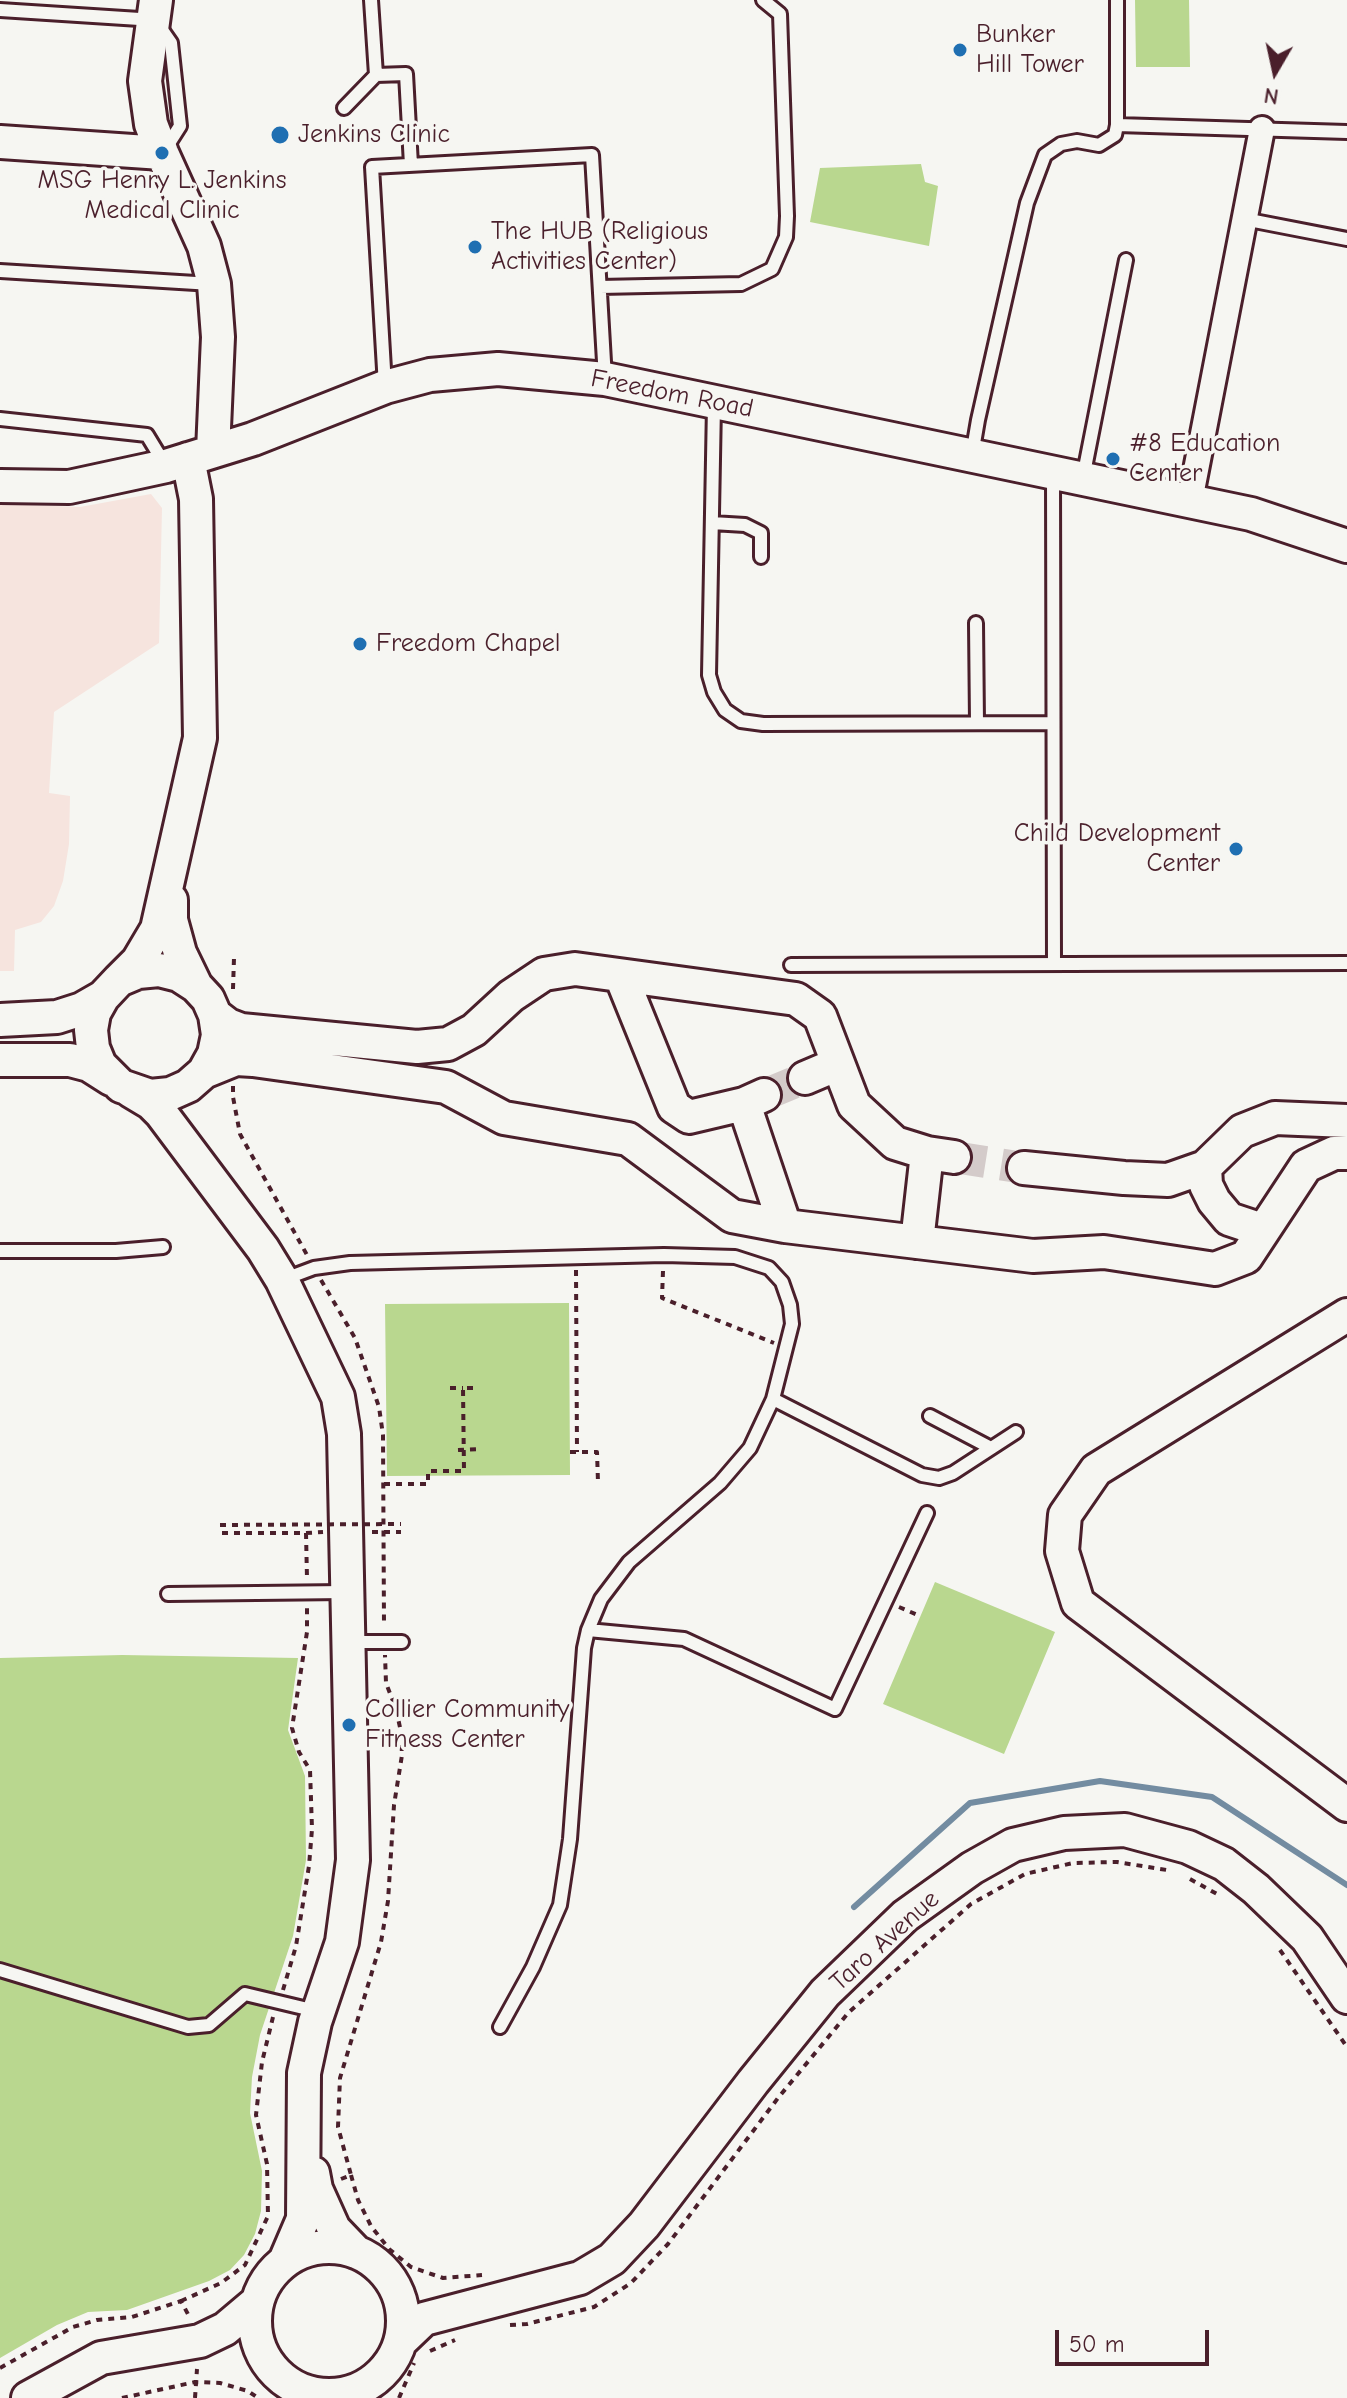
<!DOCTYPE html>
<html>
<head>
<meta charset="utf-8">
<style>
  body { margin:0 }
  #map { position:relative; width:1347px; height:2398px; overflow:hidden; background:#f6f6f2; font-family:"Comic Neue",sans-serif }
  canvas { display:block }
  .north { position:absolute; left:1235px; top:32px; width:80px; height:80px; -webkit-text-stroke:6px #f6f6f2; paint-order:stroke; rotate:189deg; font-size:22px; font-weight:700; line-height:32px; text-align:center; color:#4a1f2b }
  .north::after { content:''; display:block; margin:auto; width:28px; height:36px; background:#4a1f2b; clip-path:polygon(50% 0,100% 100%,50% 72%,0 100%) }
  .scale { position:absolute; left:1055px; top:2330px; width:154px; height:36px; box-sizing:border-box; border:4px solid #4a1f2b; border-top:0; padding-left:10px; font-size:24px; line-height:28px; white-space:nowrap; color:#4a1f2b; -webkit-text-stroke:6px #f6f6f2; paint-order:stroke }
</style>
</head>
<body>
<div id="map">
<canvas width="1347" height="2398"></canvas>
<div class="north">N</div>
<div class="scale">50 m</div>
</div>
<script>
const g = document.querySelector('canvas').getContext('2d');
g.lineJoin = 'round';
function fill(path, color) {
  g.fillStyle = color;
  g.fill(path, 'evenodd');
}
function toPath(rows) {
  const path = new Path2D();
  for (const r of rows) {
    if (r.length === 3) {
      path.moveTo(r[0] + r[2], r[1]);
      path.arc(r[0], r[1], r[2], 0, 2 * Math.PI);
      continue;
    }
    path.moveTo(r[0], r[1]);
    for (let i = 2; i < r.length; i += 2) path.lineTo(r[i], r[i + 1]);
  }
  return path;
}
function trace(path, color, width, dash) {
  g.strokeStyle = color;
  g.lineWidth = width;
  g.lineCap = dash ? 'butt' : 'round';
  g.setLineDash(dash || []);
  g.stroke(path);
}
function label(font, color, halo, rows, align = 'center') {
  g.font = font + ' "Comic Neue",sans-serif';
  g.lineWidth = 7;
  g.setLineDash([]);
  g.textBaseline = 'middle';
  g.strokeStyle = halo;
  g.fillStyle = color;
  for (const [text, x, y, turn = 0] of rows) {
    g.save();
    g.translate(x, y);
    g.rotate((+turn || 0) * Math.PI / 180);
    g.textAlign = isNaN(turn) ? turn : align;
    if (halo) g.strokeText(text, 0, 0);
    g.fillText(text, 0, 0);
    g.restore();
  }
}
fill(toPath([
  [151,494,162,508,159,643,54,712,49,793,70,796,69,844,63,881,54,906,41,922,15,930,14,971,0,971,0,504,80,507]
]), '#f6e4de');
fill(toPath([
  [1135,0,1189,0,1190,67,1136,67],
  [921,164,925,182,938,186,929,246,810,222,820,168],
  [569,1303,570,1475,387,1476,385,1304],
  [935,1582,1055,1632,1004,1754,883,1704],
  [122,1655,298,1658,288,1730,305,1776,306,1860,293,1936,260,2035,252,2077,250,2113,262,2171,261,2211,255,2234,244,2255,230,2270,209,2281,127,2310,88,2312,57,2325,0,2358,0,1658]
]), '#b9d78f');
trace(toPath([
  [854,1907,970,1803,1100,1781,1212,1797,1347,1885]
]), '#738ca1', 6);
trace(toPath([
  [764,1095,805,1078],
  [954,1157,1024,1168]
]), '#d4cbca', 32, [32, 16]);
const lane = toPath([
  [371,0,376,75],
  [1117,0,1117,125,1347,132],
  [0,10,155,20,171,43,180,126,166,148],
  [344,108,376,75,406,74,411,165],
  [1244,219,1347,239],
  [0,271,212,284],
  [600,287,741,284,772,269,786,237,787,216,780,14,763,0],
  [385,386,372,167,592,155,605,379],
  [714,405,709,675,714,692,725,710,741,721,763,724,1053,723],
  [0,419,147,435,164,463],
  [972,455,978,420,1027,203,1045,155,1061,144,1077,141,1099,145,1115,135,1117,125],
  [1053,476,1054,964],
  [1083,478,1126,260],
  [712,523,745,525,761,533,761,557],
  [976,623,977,723],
  [791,965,1347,963],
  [0,1251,116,1251,163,1247],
  [282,1280,314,1268,350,1263,664,1255,735,1257,769,1268,782,1282,790,1305,792,1324,773,1399,750,1448,720,1483,629,1562,601,1599,588,1630,584,1648,570,1839,560,1905,533,1967,500,2027],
  [773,1399,922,1475,939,1478,953,1473,1016,1432],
  [930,1416,991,1448],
  [168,1594,345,1592],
  [588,1630,684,1639,835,1709,927,1513],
  [349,1642,402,1642],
  [0,1970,188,2027,209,2025,245,1994,316,2011]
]);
const street = toPath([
  [1190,501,1262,129]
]);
const secondary = toPath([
  [156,0,145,81,151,124,162,153,204,246,214,284,218,337,213,451],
  [0,142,162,153],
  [0,486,69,487,166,466,253,439,385,387,430,375,498,369,605,379,1251,514,1347,546],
  [171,900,171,920,180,953,196,986],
  [621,976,674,1107,689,1117,744,1104,764,1095],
  [119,980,138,961,157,929,200,738,196,499,188,459],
  [215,1015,218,1035,214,1054,204,1072,188,1086,170,1094,150,1096,121,1086,100,1065,93,1048,91,1030,94,1013,103,997,119,980,138,972,159,970,179,975,196,986,208,999,215,1015,228,1025,241,1030,417,1047,448,1044,474,1030,511,996,544,974,575,969,796,999,820,1016,854,1105,895,1143,927,1153,954,1157],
  [0,1020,57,1017,82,1009,103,997],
  [0,1060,70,1060,89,1065,111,1079],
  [204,1072,236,1059,253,1060,446,1087,504,1118,628,1139,732,1216,785,1226,1033,1256,1104,1252,1215,1269,1246,1257,1306,1166,1334,1153,1347,1153],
  [805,1078,838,1064],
  [131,1091,151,1103,161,1113,263,1249,282,1280,338,1397,344,1434,353,1860,342,1942,315,2022,304,2073,303,2219,285,2261],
  [744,1104,785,1226],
  [1205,1167,1206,1185,1214,1201,1229,1219,1262,1230],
  [1024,1168,1124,1178,1168,1180,1205,1167,1242,1131,1275,1118,1347,1121],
  [917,1242,927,1153],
  [1347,1315,1096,1470,1065,1515,1062,1551,1078,1603,1347,1805],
  [313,2173,316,2189,334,2229,356,2252],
  [329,2321,74],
  [401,2341,424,2319,580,2278,612,2259,644,2225,753,2082,825,1993,905,1916,972,1868,1013,1845,1064,1833,1125,1830,1188,1847,1224,1864,1256,1889,1307,1938,1347,1997],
  [28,2398,101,2358,200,2341,225,2329,257,2302]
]);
trace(lane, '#4a1f2b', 18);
trace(street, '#4a1f2b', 30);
trace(secondary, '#4a1f2b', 38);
trace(toPath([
  [233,989,234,958],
  [233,1086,233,1097,240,1134,307,1255],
  [576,1270,577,1452],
  [663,1271,662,1298,774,1343],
  [321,1280,355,1338,379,1407,383,1435,384,1626],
  [450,1388,463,1388],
  [458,1450,481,1449],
  [570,1452,597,1452,598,1482],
  [384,1484,428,1484,428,1471,464,1471,463,1388,477,1388],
  [372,1532,401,1532],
  [222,1533,306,1533,307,1578],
  [306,1533,323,1532],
  [899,1607,920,1616],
  [1190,1879,1217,1894],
  [1280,1950,1347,2047],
  [283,1990,296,1946,309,1866,312,1829,310,1770,299,1752,292,1728,307,1632,307,1607],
  [351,2175,358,2200,371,2226,389,2249,411,2267,443,2278,482,2275],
  [341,2179,351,2175,338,2127,340,2078,381,1942,388,1901,394,1805,402,1755,401,1732,396,1709,386,1683,385,1655],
  [181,2301,221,2283,245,2265,268,2216,267,2164,256,2115,262,2062,273,2017],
  [510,2325,527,2324,594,2307,631,2283,668,2244,778,2098,849,2012,971,1904,1025,1874,1073,1863,1117,1862,1167,1870],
  [430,2351,455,2340],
  [0,2368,73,2327,97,2320,132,2317,181,2301,190,2318],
  [122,2398,195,2382,220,2383,248,2391,258,2398],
  [195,2398,197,2369],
  [399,2398,414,2363]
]), '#4a1f2b', 4, [6, 6]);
trace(lane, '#f6f6f2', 12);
trace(street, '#f6f6f2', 24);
trace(secondary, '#f6f6f2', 32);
trace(toPath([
  [220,1525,401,1524]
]), '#4a1f2b', 4, [6, 6]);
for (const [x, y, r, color] of [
  [960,50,8,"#1f6fb2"],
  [280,135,10,"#1f6fb2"],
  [162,153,8,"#1f6fb2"],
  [475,247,8,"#1f6fb2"],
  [1113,459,8,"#1f6fb2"],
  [360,644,8,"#1f6fb2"],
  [1236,849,8,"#1f6fb2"],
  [349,1725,8,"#1f6fb2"]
]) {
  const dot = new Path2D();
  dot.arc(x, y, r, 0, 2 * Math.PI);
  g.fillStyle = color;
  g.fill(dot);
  trace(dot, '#f6f6f2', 3);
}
label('26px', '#4a1f2b', '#f6f6f2', [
  ["Bunker",976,35],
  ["Hill Tower",976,65],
  ["Jenkins Clinic",298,135],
  ["MSG Henry L. Jenkins",162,181,"center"],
  ["Medical Clinic",162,211,"center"],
  ["The HUB (Religious",491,232],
  ["Activities Center)",491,262],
  ["#8 Education",1129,444],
  ["Center",1129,474],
  ["Freedom Chapel",376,644],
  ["Child Development",1220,834,"right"],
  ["Center",1220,864,"right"],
  ["Collier Community",365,1710],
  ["Fitness Center",365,1740]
], 'left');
label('26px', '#4a1f2b', '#f6f6f2', [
  ["Freedom Road",672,394,11],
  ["Taro Avenue",885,1941,-42]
]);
</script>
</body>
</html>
